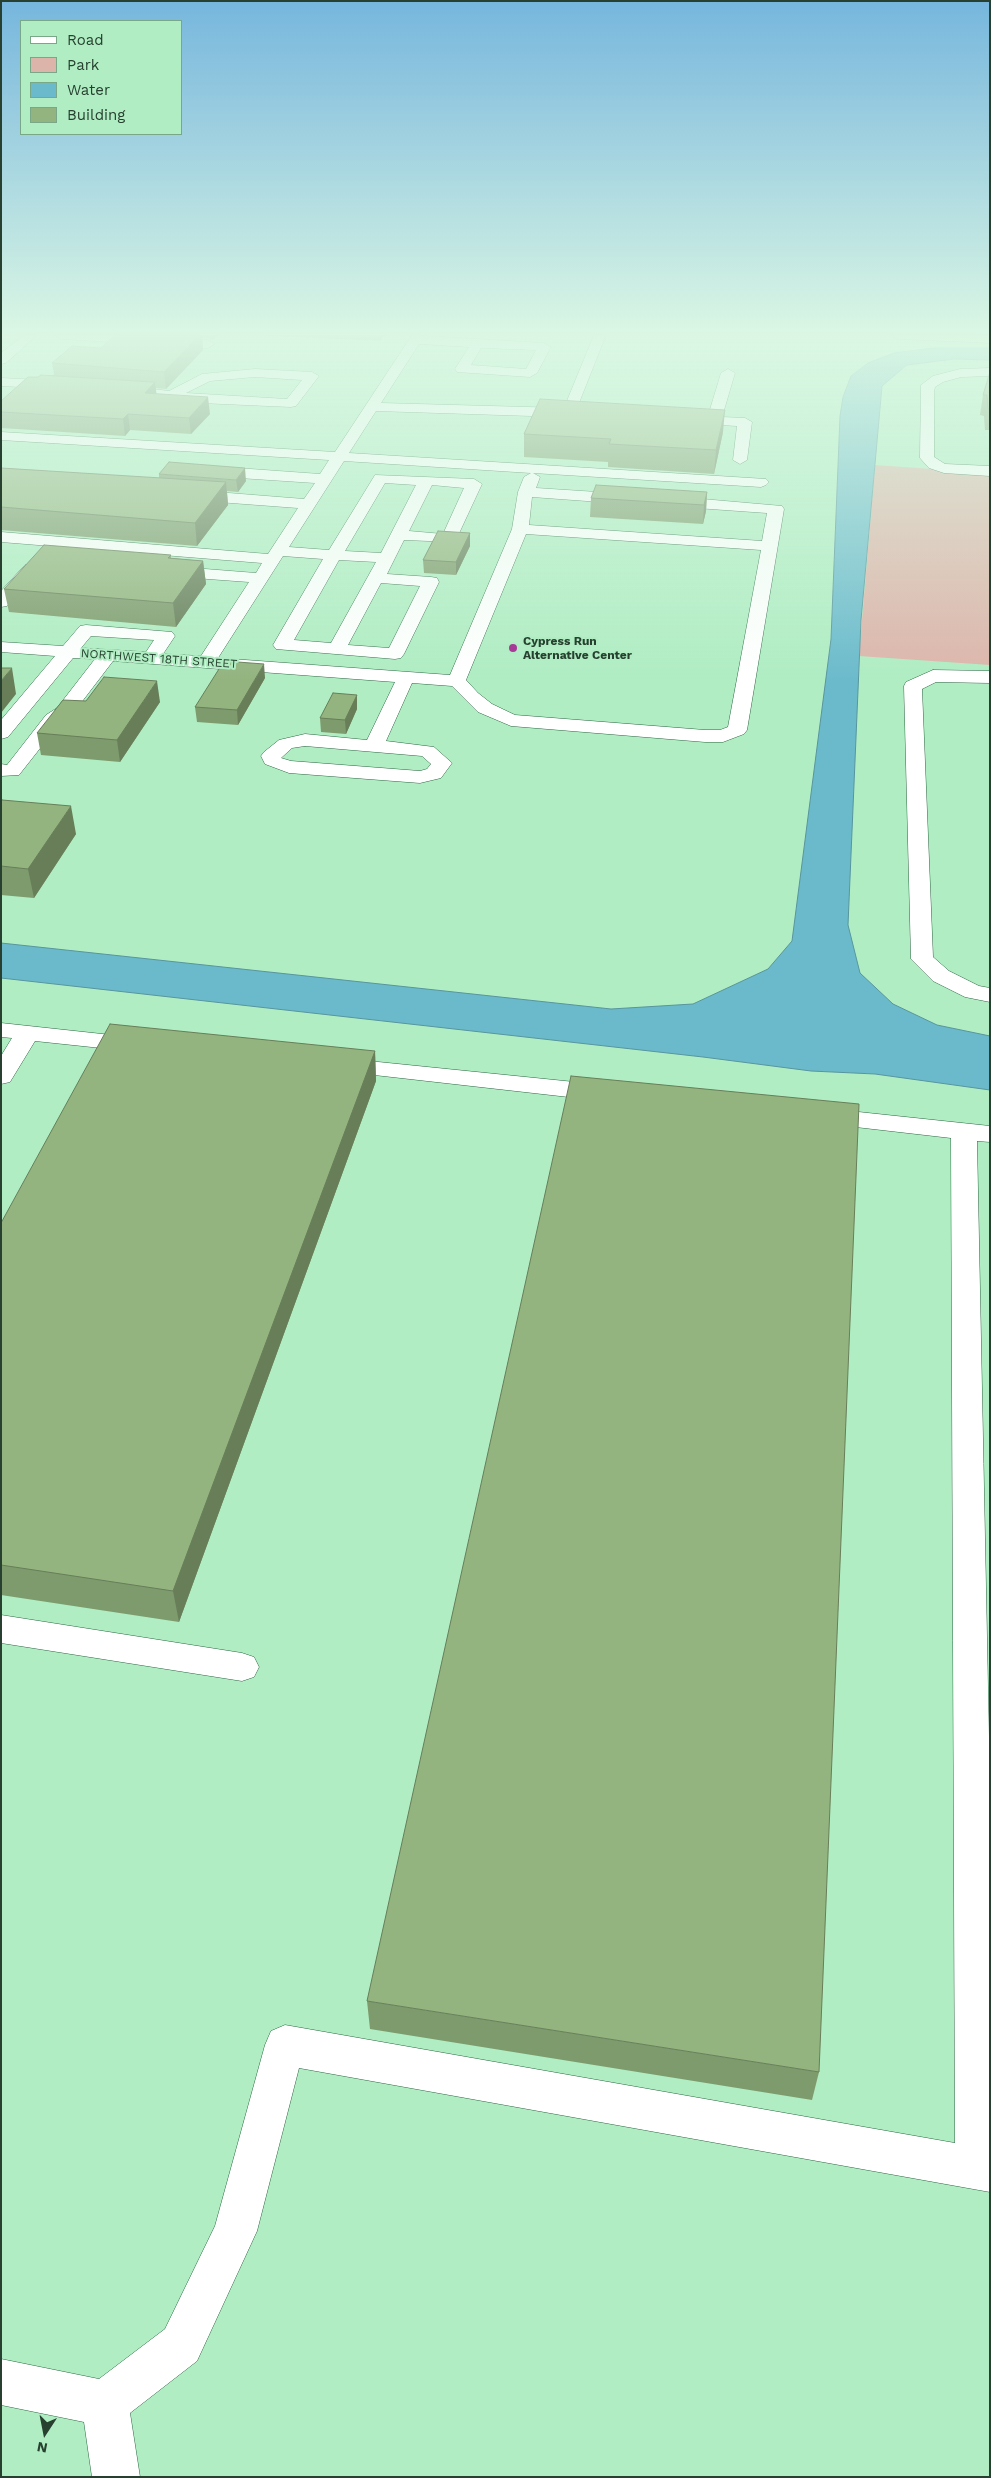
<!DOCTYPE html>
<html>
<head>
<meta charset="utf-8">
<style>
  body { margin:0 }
  #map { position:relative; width:991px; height:2478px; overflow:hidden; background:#b0edc3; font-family:"Work Sans",sans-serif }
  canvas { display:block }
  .frame { position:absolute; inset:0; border:2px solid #27402f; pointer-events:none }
  .legend { position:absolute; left:20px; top:20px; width:162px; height:115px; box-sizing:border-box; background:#b0edc3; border:1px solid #79a888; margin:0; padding:6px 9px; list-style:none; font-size:15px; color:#27402f }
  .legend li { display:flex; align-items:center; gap:10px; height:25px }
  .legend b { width:25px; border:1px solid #79a888 }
  .north { position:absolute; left:20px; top:2408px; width:50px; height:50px; -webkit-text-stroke:4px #b0edc3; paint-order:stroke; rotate:191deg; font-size:14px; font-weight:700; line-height:20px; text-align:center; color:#27402f }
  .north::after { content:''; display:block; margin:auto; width:18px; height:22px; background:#27402f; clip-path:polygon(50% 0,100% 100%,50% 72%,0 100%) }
</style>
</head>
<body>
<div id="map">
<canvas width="991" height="2478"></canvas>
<div class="frame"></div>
<ul class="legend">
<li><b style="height:6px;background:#fff"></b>Road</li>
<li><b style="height:14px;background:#ddb4aa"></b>Park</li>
<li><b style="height:14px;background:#6bbacc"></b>Water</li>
<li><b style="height:14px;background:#93b47f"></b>Building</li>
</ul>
<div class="north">N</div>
</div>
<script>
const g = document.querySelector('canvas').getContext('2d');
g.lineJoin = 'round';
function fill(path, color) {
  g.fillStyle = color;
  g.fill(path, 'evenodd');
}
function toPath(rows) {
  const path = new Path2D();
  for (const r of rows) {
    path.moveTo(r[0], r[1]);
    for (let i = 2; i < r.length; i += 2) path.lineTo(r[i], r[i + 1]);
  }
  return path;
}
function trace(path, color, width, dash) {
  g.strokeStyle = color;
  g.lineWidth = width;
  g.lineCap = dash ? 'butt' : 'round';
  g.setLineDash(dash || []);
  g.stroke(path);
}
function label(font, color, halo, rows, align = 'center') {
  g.font = font + ' "Work Sans",sans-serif';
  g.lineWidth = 4;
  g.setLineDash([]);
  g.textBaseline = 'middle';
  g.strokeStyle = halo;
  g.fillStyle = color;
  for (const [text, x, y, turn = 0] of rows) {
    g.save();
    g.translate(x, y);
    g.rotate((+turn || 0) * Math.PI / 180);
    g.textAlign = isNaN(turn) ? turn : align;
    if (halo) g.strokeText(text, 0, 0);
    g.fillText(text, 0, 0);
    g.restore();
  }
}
fill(toPath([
  [875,465,990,473,990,665,859,656]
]), '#ddb4aa');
const water = toPath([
  [933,348,990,348,990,360,954,359,907,365,882,386,861,620,848,925,860,973,893,1004,937,1025,990,1036,990,1090,875,1074,811,1071,703,1057,1,978,1,943,611,1009,693,1004,768,969,792,941,831,639,840,416,843,397,851,376,868,363,894,353,933,348]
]);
fill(water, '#6bbacc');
trace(water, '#57959d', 1);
const minor = toPath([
  [55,335,117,335,208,340,215,344,208,348,61,339,55,335],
  [412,335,544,343,551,347,537,373,530,377,457,372,455,369,469,347,419,344,381,403,564,408,594,335,606,335,577,408,594,410,601,414,594,418,376,411,349,453,766,479,769,482,766,485,761,487,533,473,540,477,536,488,628,494,636,499,628,504,532,497,529,525,762,541,767,513,668,506,660,501,668,496,782,506,784,509,747,730,744,734,723,742,705,742,511,726,478,712,452,686,412,683,386,741,434,747,452,763,441,778,420,783,289,773,265,764,261,756,264,752,279,740,305,734,367,740,395,682,113,661,71,716,60,723,19,775,1,776,1,764,7,765,46,715,57,708,95,659,73,658,8,737,1,739,1,720,55,656,1,652,1,642,63,646,80,626,86,625,172,632,175,636,163,654,201,656,249,582,167,576,161,575,159,571,161,567,167,566,256,573,262,563,1,542,1,532,268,554,298,508,191,500,183,495,191,490,304,499,315,483,209,476,201,471,209,466,320,474,329,460,1,440,1,432,335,452,412,335],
  [481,348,536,350,526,369,471,365,481,348],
  [344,461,531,473,524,477,518,492,512,529,450,675,218,658,283,556,323,559,273,645,276,649,395,659,401,658,404,654,439,582,437,578,431,577,387,574,404,540,455,542,482,484,474,479,375,475,329,550,289,547,344,461],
  [385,483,416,485,381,553,345,551,385,483],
  [432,485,464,488,443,534,409,531,432,485],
  [526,534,761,550,728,727,720,730,705,730,515,715,492,704,478,693,466,680,526,534],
  [339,560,376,562,331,643,294,640,339,560],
  [381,583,420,586,389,648,348,645,381,583],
  [91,636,154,640,146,652,81,648,91,636],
  [305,746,422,756,431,764,427,769,420,771,291,761,281,758,292,748,305,746],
  [891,335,990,335,990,343,897,339,891,335],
  [990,368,990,376,961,377,943,382,935,387,934,392,934,457,945,464,990,466,990,476,944,473,929,468,920,458,921,385,933,376,960,369,990,368],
  [255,369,312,372,319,376,296,406,291,407,200,403,120,393,113,389,120,385,169,391,202,374,255,369],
  [255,377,302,380,287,399,186,393,210,381,255,377],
  [728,369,735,373,722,417,745,418,752,422,747,460,740,464,733,460,737,426,687,423,680,419,687,415,708,416,721,373,728,369],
  [1,378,60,381,67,385,60,389,1,386,1,378],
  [31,564,37,565,39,569,7,606,1,607,1,591,25,565,31,564],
  [933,670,990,671,990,683,936,682,922,689,933,957,949,971,979,986,990,988,990,1002,965,997,933,981,911,959,904,686,906,682,933,670],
  [1,1023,139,1038,148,1040,151,1045,148,1050,139,1052,35,1041,10,1082,1,1084,1,1056,12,1038,1,1037,1,1023],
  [339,1058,604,1085,613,1088,617,1093,613,1098,604,1101,330,1070,327,1065,330,1060,339,1058],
  [821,1108,990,1126,990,1142,977,1141,990,1786,990,2192,299,2068,257,2231,197,2361,130,2413,140,2477,92,2477,84,2422,1,2405,1,2359,99,2379,165,2329,215,2226,265,2045,271,2031,285,2025,955,2143,951,1138,812,1122,808,1116,812,1110,821,1108],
  [1,1615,242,1653,254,1657,259,1667,254,1677,242,1681,1,1643,1,1615]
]);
const major = toPath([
  [24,335,37,335,6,363,1,364,1,353,24,335]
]);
trace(minor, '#2d6743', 1);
trace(major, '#2d6743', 1);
fill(minor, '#fff');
fill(major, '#fff');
fill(toPath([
  [115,335,218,335,212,340,208,338,202,338,203,350,166,389,156,388,156,394,210,414,191,434,130,430,125,436,1,428,1,401,38,377,54,375,52,363,101,348],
  [255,335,385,335,380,341],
  [990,372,990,430,985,430,984,416,980,415,983,395],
  [723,432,714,474,608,467,608,462,524,457,524,434],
  [1,468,159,478,159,474,246,481,238,492,227,491,228,505,197,546,1,530],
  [707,492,706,511,703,524,590,517,591,498],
  [470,533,470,546,456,575,424,573,423,560],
  [171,555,171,558,203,561,206,584,176,627,9,612,4,589],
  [265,678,238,725,197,722,195,707],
  [357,695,357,709,346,734,321,732,320,718],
  [86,701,160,702,120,762,41,755,37,733],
  [1,801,76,834,34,898,1,895],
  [375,1051,376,1081,179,1622,1,1595,1,1223],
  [367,2001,819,2072,812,2100,370,2029]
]), '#7e9b6d');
fill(toPath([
  [200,335,202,335,203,350,166,389,164,372],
  [212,335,218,335,212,340],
  [380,335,385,335,380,341],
  [155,382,157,398,145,393],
  [208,397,210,414,191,434,189,418],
  [725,410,723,432,714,474,716,450],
  [128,414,130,430,125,436,123,419],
  [245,468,246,481,238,492,236,480],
  [226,482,228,505,197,546,195,523],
  [707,492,706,511,703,524,704,505],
  [470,533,470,546,456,575,456,562],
  [203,561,206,584,176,627,173,603],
  [264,664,265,678,238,725,237,710],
  [12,668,16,694,1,713,1,681],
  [157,681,160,702,120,762,117,740],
  [357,695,357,709,346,734,345,720],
  [71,806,76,834,34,898,28,869],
  [375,1051,376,1081,179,1622,173,1591]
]), '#677e59');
const building = toPath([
  [115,335,200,335,164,372,52,363,72,346,101,348,115,335],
  [990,372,990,409,988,409,987,395,983,395,990,372],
  [41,375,152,382,155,382,145,393,208,397,189,418,128,414,123,419,1,412,1,401,28,377,38,377,41,375],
  [540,399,725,410,716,450,609,444,611,439,524,434,540,399],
  [169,462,245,468,236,480,159,474,169,462],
  [1,468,226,482,195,523,1,507,1,468],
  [596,485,707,492,704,505,591,498,596,485],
  [438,531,470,533,456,562,423,560,438,531],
  [44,545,171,555,168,558,203,561,173,603,4,589,44,545],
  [224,661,264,664,237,710,195,707,224,661],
  [1,668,12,668,1,681,1,668],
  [104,677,157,681,117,740,37,733,63,700,86,701,104,677],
  [333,693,357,695,345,720,320,718,333,693],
  [2,800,71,806,28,869,1,866,1,801,2,800],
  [110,1024,375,1051,173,1591,1,1565,1,1223,110,1024],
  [571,1076,859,1104,819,2072,367,2001,571,1076]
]);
fill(building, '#93b47f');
trace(building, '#677e59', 1);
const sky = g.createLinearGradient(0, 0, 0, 681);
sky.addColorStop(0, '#76b6dd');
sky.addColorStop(0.49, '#dbf7e4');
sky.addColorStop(1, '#dbf7e400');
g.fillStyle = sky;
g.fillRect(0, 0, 991, 681);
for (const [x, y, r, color] of [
  [513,648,5,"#a73997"]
]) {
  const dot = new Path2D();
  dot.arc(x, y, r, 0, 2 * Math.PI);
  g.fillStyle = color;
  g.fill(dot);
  trace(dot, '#b0edc3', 2);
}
label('bold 12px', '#27402f', '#b0edc3', [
  ["Cypress Run",523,641],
  ["Alternative Center",523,655]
], 'left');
label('12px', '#27402f', '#b0edc3', [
  ["NORTHWEST 18TH STREET",159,659,4]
]);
</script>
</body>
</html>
